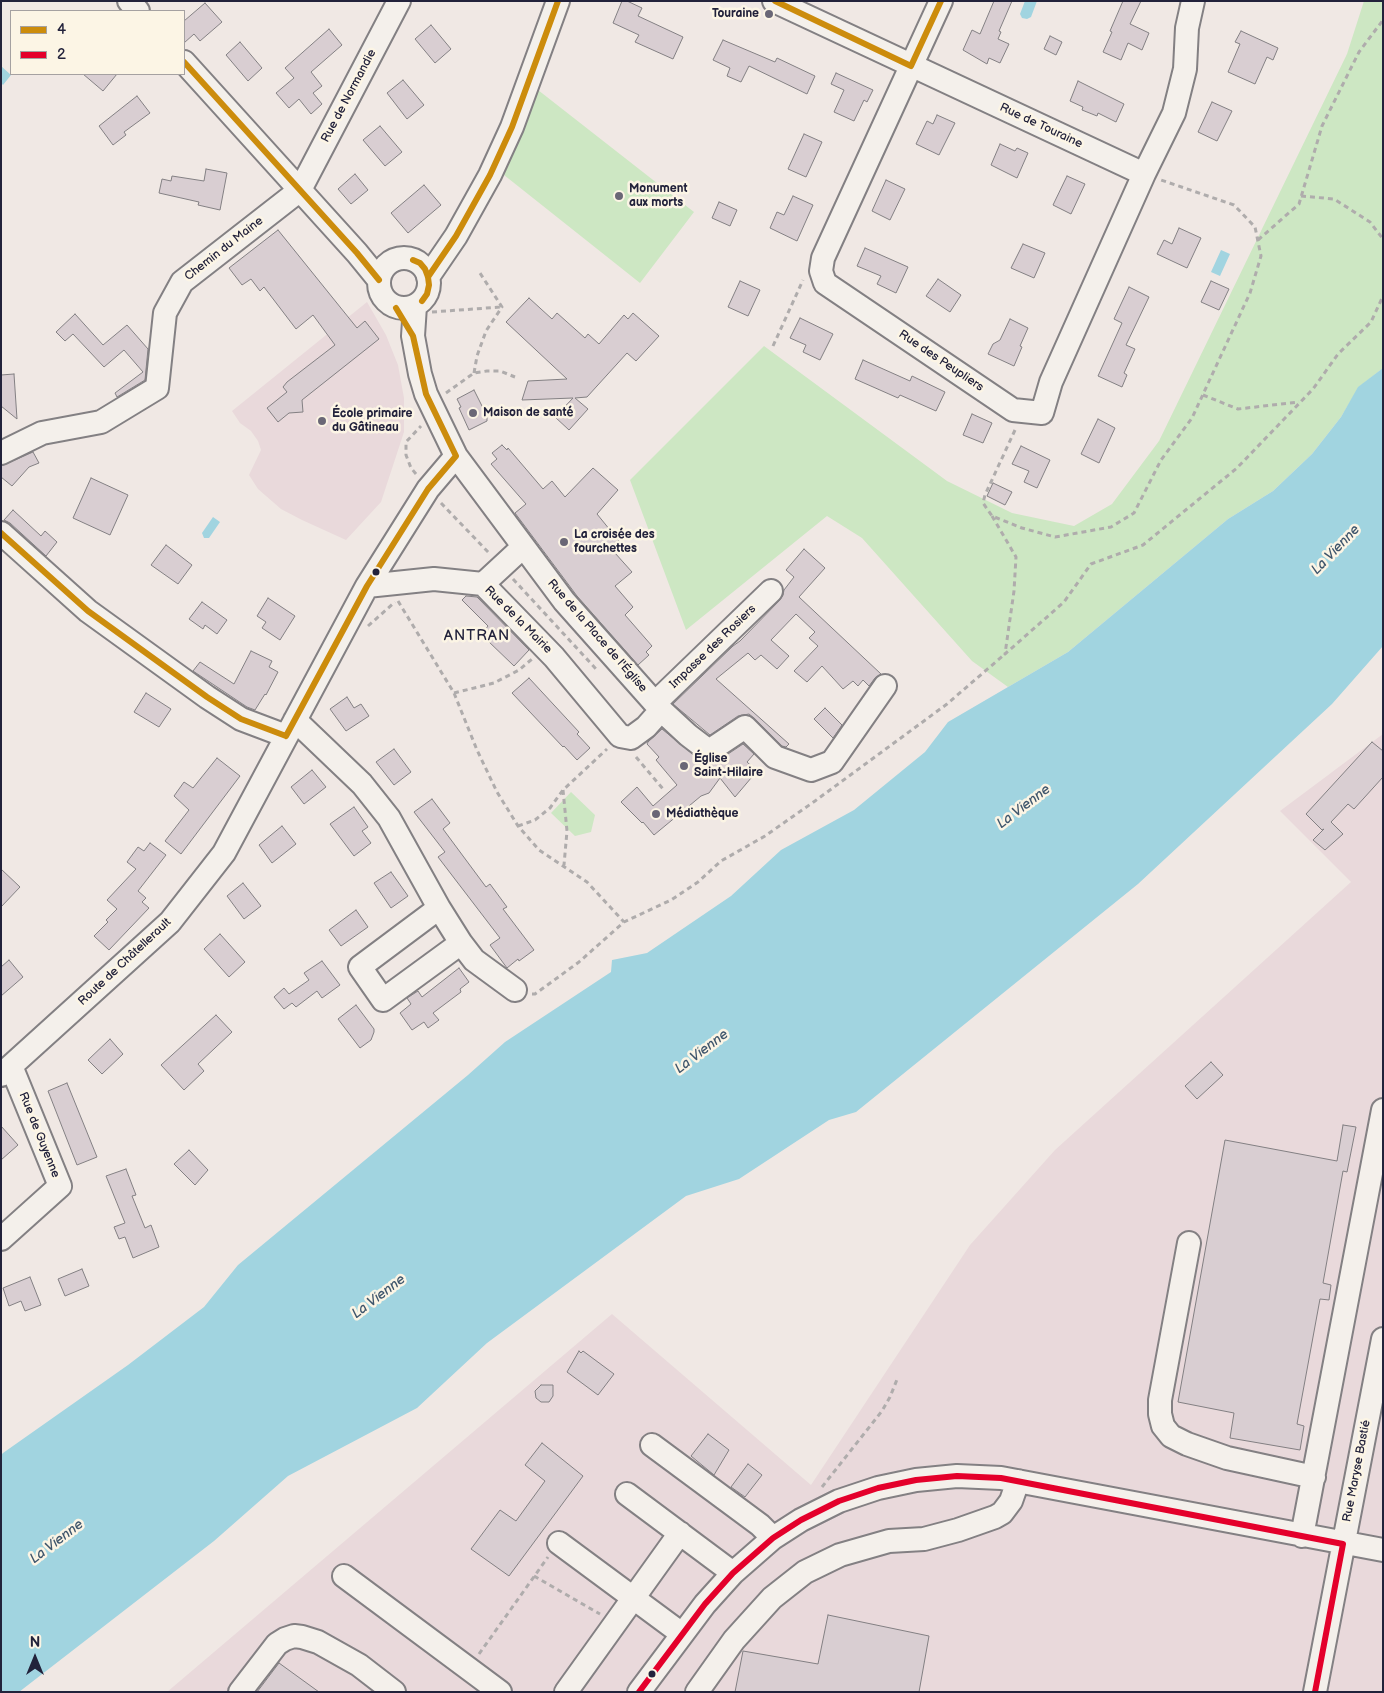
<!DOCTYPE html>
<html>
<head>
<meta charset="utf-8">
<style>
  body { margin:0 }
  #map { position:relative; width:1384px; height:1693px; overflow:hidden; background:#f0e8e4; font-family:"Balsamiq Sans",sans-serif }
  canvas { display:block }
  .frame { position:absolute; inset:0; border:2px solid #22223b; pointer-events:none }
  .legend { position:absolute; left:10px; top:10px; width:175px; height:65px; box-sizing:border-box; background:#fcf5e5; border:1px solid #a5a1a1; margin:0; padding:6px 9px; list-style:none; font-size:15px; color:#22223b }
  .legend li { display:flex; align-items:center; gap:10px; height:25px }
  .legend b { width:25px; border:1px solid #a5a1a1 }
  .north { position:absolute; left:10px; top:1633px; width:50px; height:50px; -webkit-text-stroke:4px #fcf5e5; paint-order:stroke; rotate:0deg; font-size:14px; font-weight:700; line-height:20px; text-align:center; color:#22223b }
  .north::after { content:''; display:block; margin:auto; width:18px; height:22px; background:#22223b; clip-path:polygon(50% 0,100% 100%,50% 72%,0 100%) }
</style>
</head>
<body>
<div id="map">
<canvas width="1384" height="1693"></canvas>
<div class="frame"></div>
<ul class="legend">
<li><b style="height:6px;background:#cc8c0c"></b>4</li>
<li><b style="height:6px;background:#e4002b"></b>2</li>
</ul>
<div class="north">N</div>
</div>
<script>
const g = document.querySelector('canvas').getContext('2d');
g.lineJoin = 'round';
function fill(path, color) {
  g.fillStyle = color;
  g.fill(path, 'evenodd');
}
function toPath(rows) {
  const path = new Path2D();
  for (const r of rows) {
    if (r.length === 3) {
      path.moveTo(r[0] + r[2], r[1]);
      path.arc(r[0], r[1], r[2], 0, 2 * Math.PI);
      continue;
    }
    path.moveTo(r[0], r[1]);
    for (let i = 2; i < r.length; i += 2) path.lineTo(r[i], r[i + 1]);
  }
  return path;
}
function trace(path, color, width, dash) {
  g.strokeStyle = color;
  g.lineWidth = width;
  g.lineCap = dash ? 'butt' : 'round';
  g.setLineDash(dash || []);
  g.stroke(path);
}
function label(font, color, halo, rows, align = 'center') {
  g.font = font + ' "Balsamiq Sans",sans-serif';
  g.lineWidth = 5;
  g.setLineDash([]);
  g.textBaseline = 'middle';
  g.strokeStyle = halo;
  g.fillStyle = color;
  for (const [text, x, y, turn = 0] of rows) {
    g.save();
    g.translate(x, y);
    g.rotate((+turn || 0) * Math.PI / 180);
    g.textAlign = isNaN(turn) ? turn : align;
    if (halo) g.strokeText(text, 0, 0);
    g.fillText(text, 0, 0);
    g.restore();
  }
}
fill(toPath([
  [367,302,386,335,398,365,404,398,404,432,381,502,346,540,302,520,281,509,258,489,249,475,261,450,258,441,251,431,240,423,232,411],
  [1383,734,1383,1692,167,1692,612,1314,811,1485,970,1245,1055,1150,1351,882,1280,811]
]), '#e9d9db');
fill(toPath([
  [1364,1,1383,1,1383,368,1359,387,1341,417,1312,454,1273,491,1228,519,1068,652,1008,687,972,661,862,538,827,516,686,630,630,480,764,346,947,481,1012,513,1074,526,1112,504,1159,441,1347,54],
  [538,90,694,212,640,283,504,175],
  [571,792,595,815,591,832,575,836,551,813]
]), '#cde7c3');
fill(toPath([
  [1025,1,1037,1,1031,17,1027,19,1022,18,1020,14],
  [1,66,11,75,3,85,1,83],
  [1221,250,1230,254,1220,276,1211,272],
  [1383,368,1383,646,1332,704,1138,884,856,1112,829,1120,739,1179,686,1196,487,1343,417,1408,288,1476,214,1541,19,1692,1,1692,1,1455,3,1453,128,1365,204,1307,238,1265,468,1075,505,1042,611,972,612,960,647,953,731,896,781,850,854,810,925,752,948,722,1068,652,1228,519,1273,491,1312,454,1341,417,1358,387],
  [213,517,220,522,209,538,204,538,202,533]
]), '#a1d4e0');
const building = toPath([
  [622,1,627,1,642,8,638,16,683,37,673,59,635,42,639,35,613,23,622,1],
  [994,1,1012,1,999,31,1001,32,998,39,1009,44,1000,63,989,58,987,64,963,50,972,30,980,34,994,1],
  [1123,1,1141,1,1130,24,1149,33,1142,50,1128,43,1121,60,1103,52,1112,32,1110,31,1123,1],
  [205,3,222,22,200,41,194,34,184,43,184,21,205,3],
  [431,25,451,49,435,63,415,39,431,25],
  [329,29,342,45,311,72,322,86,313,93,322,104,311,114,299,99,289,108,276,93,294,78,285,68,329,29],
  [1241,31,1278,48,1273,60,1267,57,1255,84,1228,72,1240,44,1235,42,1241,31],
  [1050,36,1062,42,1056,55,1044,49,1050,36],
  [723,40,775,62,777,58,815,76,807,94,749,66,741,82,727,76,730,68,713,60,723,40],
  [240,42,262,68,248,81,226,55,240,42],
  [836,73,873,90,867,102,864,100,854,121,834,112,844,90,831,84,836,73],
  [83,74,117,74,103,91,83,74],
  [403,80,424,105,407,119,387,93,403,80],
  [1078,81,1124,104,1116,122,1098,113,1097,116,1082,110,1083,107,1070,101,1078,81],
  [137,96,150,113,124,132,126,135,113,145,99,126,137,96],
  [1212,102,1232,111,1217,141,1198,132,1212,102],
  [937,115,955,123,939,155,916,144,927,121,933,124,937,115],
  [380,126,402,152,385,166,363,140,380,126],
  [804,134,822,142,806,177,788,169,804,134],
  [1000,144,1015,151,1017,148,1028,153,1017,178,991,165,1000,144],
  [206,169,227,173,220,210,198,205,199,202,159,193,162,179,171,181,172,176,204,181,206,169],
  [355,174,368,190,351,204,338,189,355,174],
  [1067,176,1085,184,1071,214,1053,205,1067,176],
  [886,180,905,189,890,220,872,211,886,180],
  [424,185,441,205,408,233,391,213,424,185],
  [793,196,813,205,797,241,770,228,777,212,784,215,793,196],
  [719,202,737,210,730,226,712,218,719,202],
  [1179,228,1201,238,1187,268,1157,254,1164,240,1172,244,1179,228],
  [278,230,357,328,365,321,379,339,302,400,303,412,289,413,278,422,267,408,287,392,283,387,287,382,335,345,313,315,296,329,264,287,260,291,251,279,242,285,229,268,278,230],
  [1023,244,1045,253,1034,278,1011,268,1023,244],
  [865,248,908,267,896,293,877,284,881,276,857,266,865,248],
  [938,279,961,295,950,312,926,296,938,279],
  [740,281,760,290,748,316,728,307,740,281],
  [1211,281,1229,289,1219,310,1201,302,1211,281],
  [1129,287,1149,297,1126,345,1135,349,1124,373,1127,375,1122,387,1098,376,1122,323,1114,319,1129,287],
  [529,298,552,319,557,313,585,338,588,334,599,344,624,315,628,319,633,313,659,336,636,361,627,353,587,397,575,398,588,409,569,430,555,417,573,398,522,400,528,381,567,379,506,322,529,298],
  [75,314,103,345,127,325,148,349,145,380,117,397,115,393,143,372,124,350,104,367,73,334,65,341,56,332,75,314],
  [800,318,833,334,820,360,803,352,806,345,790,338,800,318],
  [1010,319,1028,328,1020,346,1022,347,1014,366,988,354,993,344,1000,340,1010,319],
  [863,360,910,381,912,376,945,392,936,411,900,395,898,398,855,379,863,360],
  [14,374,17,419,1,406,1,375,14,374],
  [474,390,487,416,487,421,469,430,459,408,461,407,457,399,474,390],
  [972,414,992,423,983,443,963,435,972,414],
  [1098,419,1115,428,1099,463,1081,454,1098,419],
  [502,445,507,450,508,448,543,489,552,481,565,497,593,468,618,490,597,514,623,546,615,553,632,572,615,586,633,607,625,615,652,646,646,652,649,655,638,665,577,596,515,513,526,504,491,464,497,459,492,453,502,445],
  [1021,446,1050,460,1037,488,1024,482,1029,471,1012,464,1021,446],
  [33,452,39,463,29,467,12,486,1,477,1,466,33,452],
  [91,478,128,495,110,535,73,518,91,478],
  [993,483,1012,492,1005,505,987,496,993,483],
  [13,510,41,536,45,531,57,542,46,556,10,523,4,520,13,510],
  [166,545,192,565,178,584,151,565,166,545],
  [804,549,825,568,799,597,881,674,875,678,869,686,863,680,858,686,853,681,843,689,822,666,807,682,794,671,818,646,809,638,815,632,796,614,771,640,789,656,777,669,761,655,755,660,748,653,716,679,789,744,786,747,782,746,754,718,749,714,738,716,710,735,673,704,733,646,740,641,780,600,783,595,784,590,794,577,786,570,804,549],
  [466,596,477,597,529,650,514,666,487,640,491,635,485,630,488,626,462,600,466,596],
  [268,598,295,616,280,640,262,628,266,622,257,616,268,598],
  [202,602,227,620,217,634,205,625,203,629,189,619,202,602],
  [251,651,272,661,269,667,278,672,266,695,265,694,255,710,247,707,193,671,200,662,234,684,251,651],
  [529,678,579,732,577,734,590,748,577,760,564,746,563,747,512,693,529,678],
  [146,693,171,709,159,727,134,712,146,693],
  [347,697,354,708,361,704,369,716,346,731,330,709,347,697],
  [825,708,842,725,833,738,814,719,825,708],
  [662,729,701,761,708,764,716,762,743,744,754,754,747,762,757,771,735,797,720,778,709,793,701,796,654,835,643,822,642,823,621,802,637,787,653,806,677,785,656,760,659,757,647,744,648,742,662,729],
  [1372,742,1383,751,1383,777,1354,809,1348,804,1331,822,1343,834,1325,850,1313,840,1324,829,1322,830,1306,814,1372,742],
  [394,749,411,772,394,785,376,762,394,749],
  [217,758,240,776,181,854,165,841,189,810,174,796,184,782,193,788,217,758],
  [312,770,326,787,304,804,291,787,312,770],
  [432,799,450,823,443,829,486,887,490,884,507,907,503,909,534,950,519,961,518,959,507,968,490,945,500,938,438,857,445,852,414,812,432,799],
  [354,807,368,827,362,831,371,843,354,856,330,824,354,807],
  [282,826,296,844,272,863,259,845,282,826],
  [150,843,166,855,138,891,146,898,142,902,149,908,109,950,94,936,108,922,106,920,117,909,107,900,136,869,127,862,138,847,144,851,150,843],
  [1,869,20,887,1,907,1,869],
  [391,872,408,896,391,908,374,883,391,872],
  [243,883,261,906,244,919,227,896,243,883],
  [356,910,368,927,341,946,329,930,356,910],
  [220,934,245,962,229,977,204,949,220,934],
  [9,960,23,977,1,996,1,967,9,960],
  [322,961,340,985,322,998,317,991,296,1007,292,1003,284,1009,274,997,284,988,289,994,309,980,304,973,322,961],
  [459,968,469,982,460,989,461,992,433,1013,439,1020,428,1028,424,1022,412,1030,400,1013,411,1004,407,998,418,991,422,997,459,968],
  [356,1005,374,1029,374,1032,371,1040,360,1048,338,1019,356,1005],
  [216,1015,232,1032,198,1064,204,1071,184,1090,161,1065,216,1015],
  [110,1039,123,1054,102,1074,88,1060,110,1039],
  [1211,1062,1223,1075,1197,1099,1185,1086,1211,1062],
  [67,1083,97,1157,77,1165,48,1091,67,1083],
  [1343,1125,1356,1127,1347,1172,1343,1171,1323,1283,1331,1285,1329,1300,1320,1299,1297,1424,1304,1426,1300,1450,1230,1438,1234,1413,1178,1402,1225,1140,1337,1161,1343,1125],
  [1,1126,18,1145,1,1160,1,1126],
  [189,1150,208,1170,195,1185,174,1164,189,1150],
  [126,1169,136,1195,132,1196,145,1228,151,1225,159,1247,133,1258,125,1237,119,1239,114,1227,125,1223,106,1176,126,1169],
  [82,1269,89,1286,65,1296,58,1279,82,1269],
  [30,1277,41,1305,25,1311,21,1301,9,1306,3,1288,30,1277],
  [579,1351,581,1353,583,1351,614,1374,598,1395,567,1372,579,1351],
  [541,1385,553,1385,553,1396,549,1402,541,1402,536,1398,535,1391,541,1385],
  [708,1434,729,1450,714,1475,691,1456,708,1434],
  [542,1443,583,1476,509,1576,471,1549,500,1510,516,1521,545,1481,525,1465,542,1443],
  [748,1464,762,1475,745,1497,731,1487,748,1464],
  [828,1615,929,1636,919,1692,735,1692,743,1651,818,1664,828,1615],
  [279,1663,319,1692,257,1692,279,1663]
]);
fill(building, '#d9ced2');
trace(building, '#838083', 1);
const minor = toPath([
  [129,1,138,11],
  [774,1,1144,174,1174,113,1185,69,1187,28,1193,1],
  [941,1,823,258,821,271,825,283,1013,410,1042,413,1051,382,1144,174],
  [184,62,357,253,379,280],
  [404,283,25],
  [428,277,456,236,490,175,512,127,558,1],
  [1,453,42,433,101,422,157,388,165,313,182,282,300,190,399,1],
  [1,533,88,611,207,697,241,719,286,736],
  [483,584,523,547],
  [367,586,434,579,483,584,554,657,620,736,631,738,646,727,661,710,564,601,456,456],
  [655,703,771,591],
  [661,710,688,735,709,751,745,727,775,757,811,770,832,762,885,686],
  [295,720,362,784,389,818,439,908,461,943,383,1000,360,967,439,908],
  [461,943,474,960,515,990],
  [1,1075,170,922,224,853,367,586,428,489,456,456,426,394,420,374,413,336,415,306],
  [1,1239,60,1186,11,1066],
  [1189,1243,1160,1400,1160,1414,1163,1426,1171,1436,1187,1444,1227,1458,1314,1477],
  [652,1445,760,1525,773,1538],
  [627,1494,733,1573],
  [1302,1536,1383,1110],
  [559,1543,682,1634],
  [344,1576,500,1692],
  [240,1692,277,1644,285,1639,294,1636,302,1637,318,1642,359,1665,394,1692],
  [566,1692,680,1533],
  [639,1692,705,1604,733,1573,773,1538,801,1520,839,1501,878,1488,916,1480,957,1476,1001,1478,1383,1550],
  [697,1692,734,1640,772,1598,805,1572,840,1555,889,1541,924,1539,958,1530,995,1517,1002,1513,1011,1501,1018,1481],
  [1315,1692,1383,1339]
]);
trace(minor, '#838083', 26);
trace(toPath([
  [1301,196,1334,199,1370,222,1383,239],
  [1258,240,1299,204,1322,126,1359,52,1383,20],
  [432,312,501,307],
  [773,346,803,280],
  [474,373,477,356,486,331,502,307,478,270],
  [446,393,474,373,487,371,500,371,515,377],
  [1203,395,1238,409,1299,402],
  [1015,430,985,495,983,503,992,516,1022,528,1055,537,1111,527,1134,513,1161,460,1192,418,1250,293,1261,256,1255,227,1234,205,1161,180],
  [416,474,411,468,406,455,406,442,421,426],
  [441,503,489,553],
  [992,516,1016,557,1014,591,1005,654,1064,602,1091,564,1143,545,1237,468,1313,389,1338,354,1371,322,1383,296],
  [513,579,597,670],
  [398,601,454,693,477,750,497,792,518,826,539,850,587,882,624,922],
  [368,626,395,602],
  [454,693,494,683,519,670,532,659],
  [636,757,663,789],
  [563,790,567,831,564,865],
  [518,826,535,820,550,808,563,790,607,749],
  [532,994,535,994,579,962,624,922,671,900,698,882,721,861,765,836,815,801,947,704,1005,654],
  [822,1487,882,1411,890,1397,898,1377],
  [534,1576,600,1614],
  [479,1654,548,1557]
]), '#afacac', 3, [5, 4]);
trace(minor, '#f4f0eb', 22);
trace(toPath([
  [775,1,911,66],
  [184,62,357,253,379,280],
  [911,66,941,1],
  [413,260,420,263,425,269,428,277,429,285,427,294,422,301],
  [428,277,456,236,490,175,512,127,558,1],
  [1,533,88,611,207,697,241,719,286,736],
  [286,736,367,586,428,489,456,456,426,394,413,336,396,308]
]), '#cc8c0c', 6);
trace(toPath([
  [639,1692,705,1604,733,1573,773,1538,801,1520,839,1501,878,1488,916,1480,957,1476,1001,1478,1343,1544,1315,1692]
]), '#e4002b', 6);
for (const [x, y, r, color] of [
  [769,14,5,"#6a6776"],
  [619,196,5,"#6a6776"],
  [473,413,5,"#6a6776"],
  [322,421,5,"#6a6776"],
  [564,542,5,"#6a6776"],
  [376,572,4.5,"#22223b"],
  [684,766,5,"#6a6776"],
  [656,814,5,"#6a6776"],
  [652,1674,4.5,"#22223b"]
]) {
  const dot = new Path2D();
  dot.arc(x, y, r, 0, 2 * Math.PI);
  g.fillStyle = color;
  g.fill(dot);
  trace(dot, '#fcf5e5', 2);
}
label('bold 12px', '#22223b', '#fcf5e5', [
  ["Touraine",759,14,"right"],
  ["Monument",629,189],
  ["aux morts",629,203],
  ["Maison de santé",483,413],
  ["École primaire",332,414],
  ["du Gâtineau",332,428],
  ["La croisée des",574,535],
  ["fourchettes",574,549],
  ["Église",694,759],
  ["Saint-Hilaire",694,773],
  ["Médiathèque",666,814]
], 'left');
label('12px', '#22223b', '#fcf5e5', [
  ["Rue de Normandie",349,96,-62],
  ["Rue de Touraine",1041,126,25],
  ["Chemin du Maine",224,249,-38],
  ["Rue des Peupliers",941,361,34],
  ["Rue de la Mairie",518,620,45],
  ["Rue de la Place de l'Église",597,636,49],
  ["Impasse des Rosiers",713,647,-44],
  ["Route de Châtellerault",125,962,-43],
  ["Rue de Guyenne",39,1135,68],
  ["Rue Maryse Bastié",1357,1471,-79]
]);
label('italic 14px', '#3e556c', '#fcf5e5', [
  ["La Vienne",1336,550,-46],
  ["La Vienne",1024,807,-37],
  ["La Vienne",702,1052,-37],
  ["La Vienne",379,1297,-37],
  ["La Vienne",57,1542,-37]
]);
g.letterSpacing = '1px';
label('15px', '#22223b', '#fcf5e5', [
  ["ANTRAN",477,636]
]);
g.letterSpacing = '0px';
</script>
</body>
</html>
